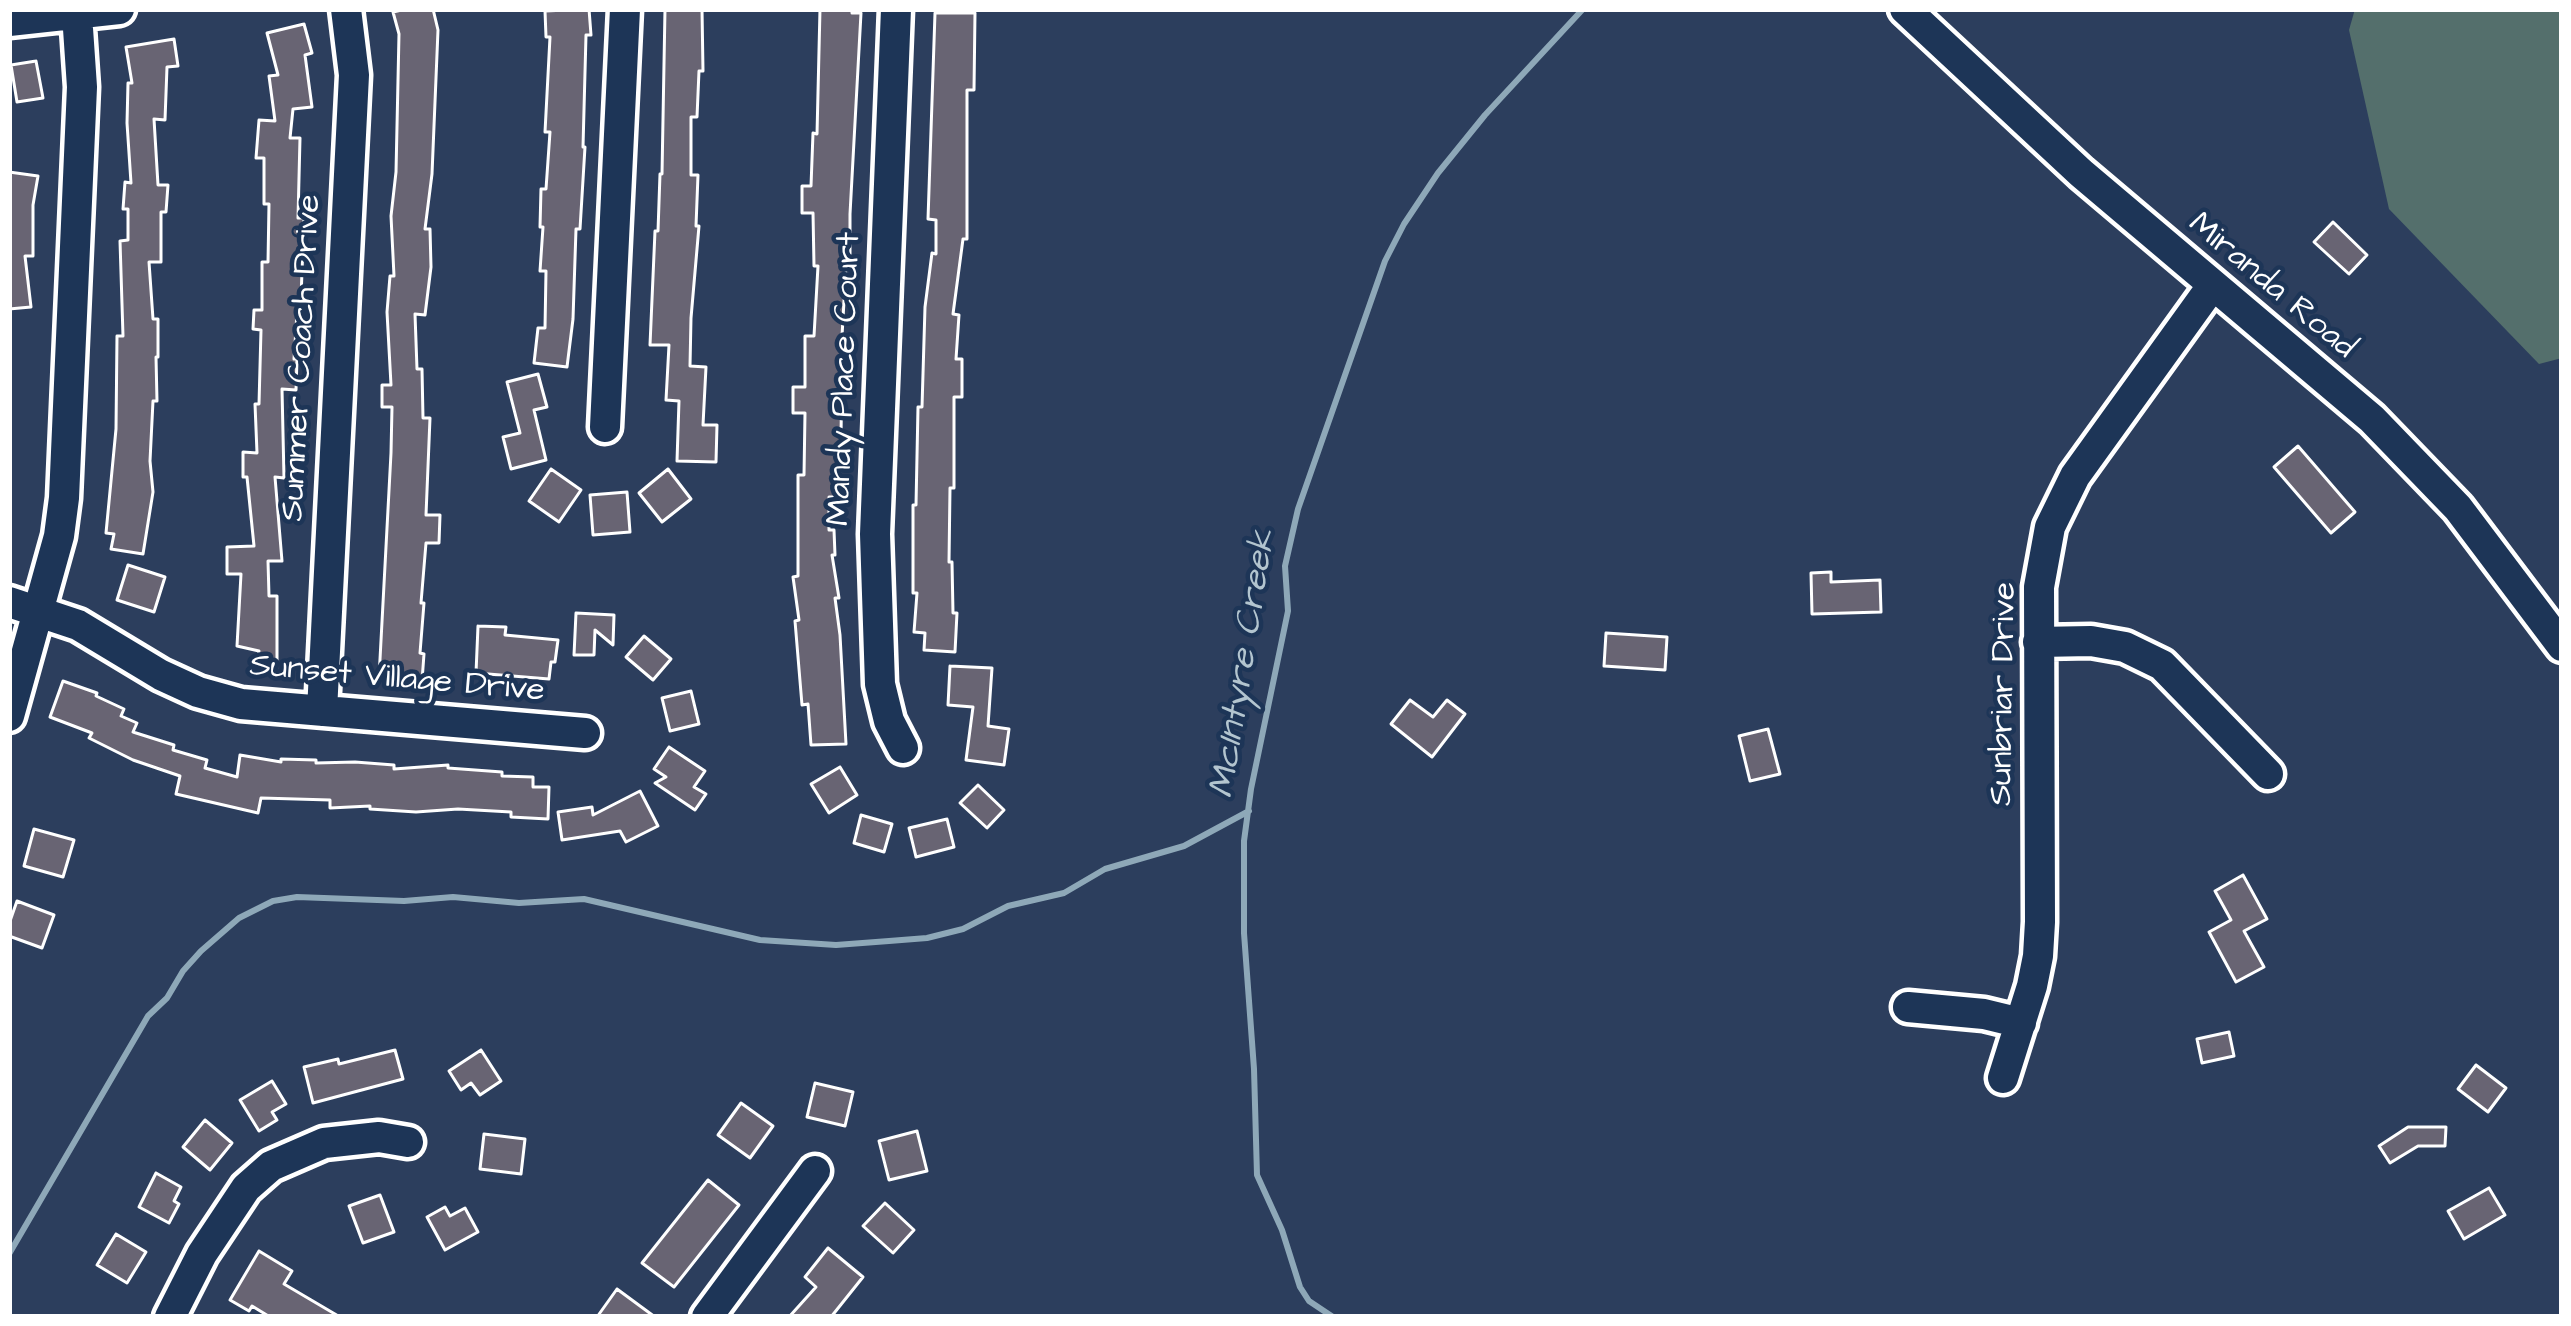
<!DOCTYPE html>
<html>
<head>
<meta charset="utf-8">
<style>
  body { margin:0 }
  #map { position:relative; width:2571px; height:1326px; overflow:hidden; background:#2c3e5d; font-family:"Architects Daughter",sans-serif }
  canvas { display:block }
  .frame { position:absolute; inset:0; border:12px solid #fff; pointer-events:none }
</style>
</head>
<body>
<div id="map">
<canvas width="2571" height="1326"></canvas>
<div class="frame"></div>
</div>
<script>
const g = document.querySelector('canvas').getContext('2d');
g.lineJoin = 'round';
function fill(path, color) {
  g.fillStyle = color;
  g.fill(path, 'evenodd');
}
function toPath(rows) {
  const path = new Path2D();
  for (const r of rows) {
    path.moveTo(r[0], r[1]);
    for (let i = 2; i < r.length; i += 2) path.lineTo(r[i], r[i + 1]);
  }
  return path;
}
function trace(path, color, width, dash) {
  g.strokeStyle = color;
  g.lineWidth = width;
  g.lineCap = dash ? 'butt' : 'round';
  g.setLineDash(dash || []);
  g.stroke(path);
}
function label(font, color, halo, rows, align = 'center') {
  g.font = font + ' "Architects Daughter",sans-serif';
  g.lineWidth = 9;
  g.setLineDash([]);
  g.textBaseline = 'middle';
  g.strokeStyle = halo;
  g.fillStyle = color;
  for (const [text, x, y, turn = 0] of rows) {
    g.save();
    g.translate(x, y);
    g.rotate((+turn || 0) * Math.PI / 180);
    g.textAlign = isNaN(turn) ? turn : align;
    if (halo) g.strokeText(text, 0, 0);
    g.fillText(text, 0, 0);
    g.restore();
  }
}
fill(toPath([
  [2355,9,2562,9,2562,358,2539,364,2389,209,2349,30]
]), '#546f6c');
trace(toPath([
  [9,1254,148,1016,167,998,183,971,201,951,239,918,273,901,297,897,404,901,453,897,519,903,584,899,760,940,836,945,889,941,927,938,963,929,1008,906,1064,893,1105,869,1184,846,1249,811],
  [1333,1317,1309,1301,1300,1287,1282,1230,1257,1175,1254,1069,1244,933,1244,841,1251,789,1288,611,1285,566,1298,509,1385,261,1404,224,1438,173,1485,115,1583,9]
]), '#8ea8b8', 6);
const building = toPath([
  [406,9,433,9,438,30,432,174,425,229,430,229,431,267,425,315,415,314,417,369,422,369,423,418,430,418,426,515,440,515,439,543,426,543,421,603,424,603,420,653,424,654,422,681,379,678,391,453,392,407,382,407,382,385,391,385,387,312,390,276,394,276,391,216,396,172,399,34,393,12,406,9],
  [589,9,591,35,586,35,583,147,585,147,580,229,576,229,573,319,567,367,534,363,538,328,545,328,546,271,540,271,543,227,540,227,541,189,546,189,550,132,545,132,550,37,546,37,545,11,589,9],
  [665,9,702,9,703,71,699,71,697,117,691,117,691,175,698,175,696,226,699,226,691,318,690,366,706,367,703,425,717,425,716,462,677,461,679,401,666,400,669,345,650,345,655,231,658,231,660,174,662,174,665,9],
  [820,9,852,9,852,13,861,13,850,214,850,266,846,266,842,336,845,336,845,372,842,372,840,497,829,497,829,530,834,530,835,555,832,555,839,598,835,598,840,635,846,744,811,745,808,704,802,705,795,621,799,620,793,577,798,576,798,475,804,475,805,413,793,413,793,387,805,387,805,336,814,336,818,266,814,266,813,213,802,213,802,186,811,186,813,133,817,134,820,9],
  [935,13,975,13,974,90,967,90,967,239,963,239,953,314,959,315,956,359,962,359,962,397,954,397,954,488,950,488,949,562,952,562,953,613,957,613,955,652,924,650,925,633,914,632,917,593,913,593,913,505,916,505,918,407,922,407,925,307,932,253,936,254,936,220,928,219,935,13],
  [304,24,312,53,305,55,312,107,293,109,290,138,300,138,298,218,304,218,301,298,298,298,294,359,297,359,296,390,282,389,284,478,275,477,282,561,268,561,269,596,277,596,277,660,257,661,259,651,237,646,241,574,227,574,227,547,254,546,247,477,243,477,243,452,257,453,255,404,259,404,261,330,253,329,254,310,262,310,262,262,268,262,269,204,264,204,264,158,256,158,259,120,275,121,269,76,278,75,267,33,304,24],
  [174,39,178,66,167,67,165,120,154,119,158,185,168,185,166,212,161,212,161,262,149,262,153,319,158,319,158,357,156,357,157,401,153,401,150,461,153,492,143,554,111,549,114,534,106,533,116,429,117,336,123,336,120,241,128,240,128,209,123,209,125,182,131,183,127,123,128,83,132,83,126,47,174,39],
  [36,61,43,98,17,102,11,65,36,61],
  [9,172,38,176,33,205,33,256,25,256,31,307,9,309,9,172],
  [2333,222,2367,255,2349,274,2314,242,2333,222],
  [538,374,547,407,534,410,546,460,511,469,503,437,520,433,507,382,538,374],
  [2298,446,2355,512,2331,533,2274,467,2298,446],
  [551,469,581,490,559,522,529,501,551,469],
  [668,469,691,499,662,522,639,493,668,469],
  [627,492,630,532,593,535,590,495,627,492],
  [128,565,165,577,154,612,117,600,128,565],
  [1831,572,1831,582,1880,580,1881,612,1812,614,1811,573,1831,572],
  [576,613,614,615,613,645,595,630,594,655,574,655,576,613],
  [478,626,506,627,505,635,558,640,555,662,551,662,549,679,476,673,478,626],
  [1606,633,1667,637,1665,670,1604,666,1606,633],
  [644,636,671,659,653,680,626,657,644,636],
  [950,666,992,668,988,726,1009,729,1004,765,966,760,973,707,948,705,950,666],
  [63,681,97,693,96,696,124,709,121,716,137,723,133,732,174,745,173,750,207,760,205,768,237,777,240,755,281,762,281,759,316,760,316,763,355,762,394,765,394,769,448,765,448,768,502,772,502,776,533,777,533,787,549,787,548,819,511,817,511,812,458,809,416,812,370,809,370,806,330,808,330,800,261,798,258,813,176,794,180,776,133,760,89,738,92,733,50,717,63,681],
  [691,691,699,724,670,731,662,698,691,691],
  [1410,700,1433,717,1447,700,1465,714,1432,757,1391,724,1410,700],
  [1768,729,1780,774,1750,781,1739,736,1768,729],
  [669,747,705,771,694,787,706,794,695,810,655,783,666,777,654,769,669,747],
  [840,767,857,795,829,813,811,784,840,767],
  [978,785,1004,810,987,828,960,803,978,785],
  [640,791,658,826,626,842,620,831,562,840,558,812,592,807,593,815,640,791],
  [861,815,892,824,884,852,854,843,861,815],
  [947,819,954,847,916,857,909,828,947,819],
  [34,829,74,840,63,877,24,866,34,829],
  [2243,875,2267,919,2244,931,2264,967,2236,982,2209,932,2231,920,2215,891,2243,875],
  [17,901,54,915,42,948,9,936,9,924,17,901],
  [2229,1032,2234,1056,2202,1063,2197,1039,2229,1032],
  [395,1050,403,1079,313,1103,304,1067,338,1059,339,1064,395,1050],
  [481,1050,501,1081,480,1095,471,1083,461,1090,449,1071,481,1050],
  [2476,1065,2506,1088,2488,1112,2458,1089,2476,1065],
  [272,1081,286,1104,272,1112,277,1120,259,1131,240,1100,272,1081],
  [815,1083,853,1092,845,1126,807,1117,815,1083],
  [741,1103,773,1126,750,1158,718,1135,741,1103],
  [205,1120,232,1143,210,1170,183,1147,205,1120],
  [2408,1127,2446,1127,2445,1146,2418,1146,2390,1163,2379,1146,2408,1127],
  [917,1131,927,1171,889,1180,879,1141,917,1131],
  [484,1134,525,1139,521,1174,480,1169,484,1134],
  [156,1173,181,1187,174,1201,179,1204,169,1223,139,1207,156,1173],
  [708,1180,739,1205,674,1287,642,1263,708,1180],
  [2489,1188,2505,1215,2464,1239,2448,1211,2489,1188],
  [380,1195,394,1232,363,1243,349,1206,380,1195],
  [885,1203,914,1230,893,1253,863,1226,885,1203],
  [445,1207,450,1216,465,1208,478,1232,445,1250,427,1217,445,1207],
  [116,1234,146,1252,127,1283,97,1265,116,1234],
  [828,1248,863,1277,831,1317,789,1317,816,1287,805,1277,828,1248],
  [259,1251,292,1271,284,1284,340,1317,270,1317,252,1306,249,1311,230,1300,259,1251],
  [617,1289,655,1317,597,1317,617,1289]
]);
fill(building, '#686473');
trace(building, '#fff', 3);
const minor = toPath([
  [896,9,875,534,880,684,889,721,903,748],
  [1905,9,2081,173,2372,419,2458,508,2562,646],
  [9,21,119,9],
  [605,427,625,9],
  [9,602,78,625,161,675,198,692,241,704,585,733],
  [2038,642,2091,641,2125,647,2162,665,2268,774],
  [322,711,354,75,346,9],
  [9,716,59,536,64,498,82,87,77,14],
  [1908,1007,1984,1014,2021,1023],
  [2003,1078,2032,986,2038,956,2040,922,2039,587,2050,527,2075,476,2212,286],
  [170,1317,202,1254,246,1188,271,1166,324,1143,379,1137,408,1142],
  [707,1317,815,1171]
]);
trace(minor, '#fff', 39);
trace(minor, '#1d3557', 30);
label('33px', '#fff', '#1d3557', [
  ["Miranda Road",2271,287,40],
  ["Summer Coach Drive",303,358,-87],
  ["Mandy Place Court",846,379,-88],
  ["Sunset Village Drive",397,680,5],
  ["Sunbriar Drive",2005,694,-89]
]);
label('italic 36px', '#b3c5cf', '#1d3557', [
  ["McIntyre Creek",1245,664,-81]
]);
</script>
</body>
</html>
